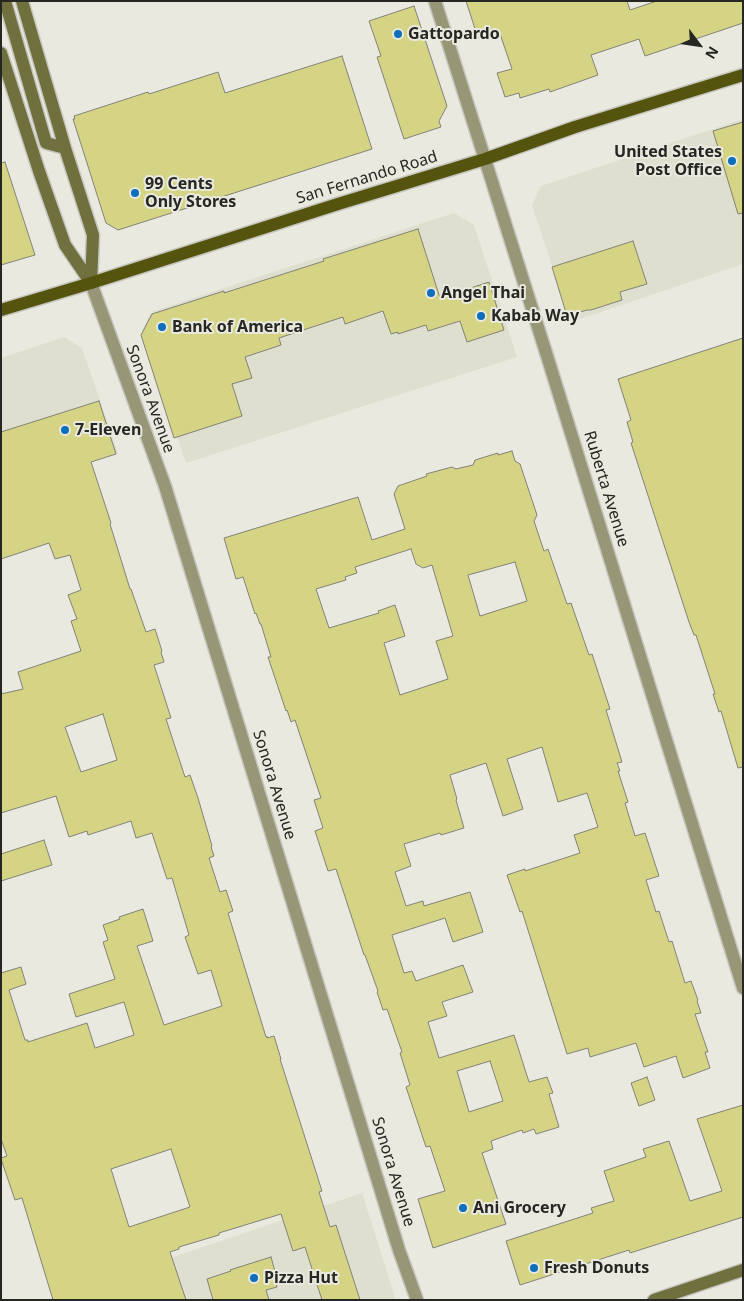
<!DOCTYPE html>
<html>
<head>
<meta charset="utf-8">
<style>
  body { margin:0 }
  #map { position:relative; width:744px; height:1301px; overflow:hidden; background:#e9e9e0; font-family:"Noto Sans",sans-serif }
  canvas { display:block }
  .frame { position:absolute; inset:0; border:2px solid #262623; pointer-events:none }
  .north { position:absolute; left:674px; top:20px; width:50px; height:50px; -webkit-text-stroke:4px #e9e9e0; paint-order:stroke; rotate:121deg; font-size:14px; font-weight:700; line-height:20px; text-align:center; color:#262623 }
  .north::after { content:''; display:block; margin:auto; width:18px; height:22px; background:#262623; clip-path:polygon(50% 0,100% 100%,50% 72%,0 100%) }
</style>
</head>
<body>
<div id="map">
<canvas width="744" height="1301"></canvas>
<div class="frame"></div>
<div class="north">N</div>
</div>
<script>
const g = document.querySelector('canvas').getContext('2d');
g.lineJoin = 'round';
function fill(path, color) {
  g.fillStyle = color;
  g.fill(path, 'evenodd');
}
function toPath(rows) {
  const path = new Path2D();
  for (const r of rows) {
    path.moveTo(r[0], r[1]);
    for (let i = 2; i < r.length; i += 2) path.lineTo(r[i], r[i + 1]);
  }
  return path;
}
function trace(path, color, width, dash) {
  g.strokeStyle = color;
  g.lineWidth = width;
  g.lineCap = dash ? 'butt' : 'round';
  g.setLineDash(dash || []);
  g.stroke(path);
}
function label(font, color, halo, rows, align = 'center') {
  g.font = font + ' "Noto Sans",sans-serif';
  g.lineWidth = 4;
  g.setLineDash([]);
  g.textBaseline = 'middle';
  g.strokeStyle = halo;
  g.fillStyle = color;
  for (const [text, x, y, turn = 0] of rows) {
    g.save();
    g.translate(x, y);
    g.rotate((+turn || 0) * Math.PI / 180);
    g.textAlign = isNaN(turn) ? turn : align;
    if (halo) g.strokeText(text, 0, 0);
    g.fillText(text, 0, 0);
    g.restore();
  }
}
fill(toPath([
  [743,119,743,264,571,322,532,205,541,186],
  [454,213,474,225,517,357,186,463,142,330,151,312],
  [64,337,82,348,118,453,1,491,1,358],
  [362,1193,396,1300,47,1300]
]), '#dedfce');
const building = toPath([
  [466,1,627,1,630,10,657,1,743,1,743,23,645,56,639,39,591,55,598,75,550,92,549,89,520,98,519,93,505,97,497,73,512,69,499,31,478,38,466,1],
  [414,6,447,106,439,121,441,127,404,139,377,57,381,56,369,21,414,6],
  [342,56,372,149,118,230,106,223,73,119,75,119,74,116,148,92,149,94,218,72,225,93,342,56],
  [743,122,743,213,738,214,713,131,743,122],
  [5,162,35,255,1,265,1,163,5,162],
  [418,229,440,298,489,282,504,330,467,342,460,321,428,331,426,325,398,334,398,332,391,334,383,311,345,324,343,317,279,338,281,345,245,357,252,378,232,384,242,416,174,438,141,335,152,314,224,291,224,293,324,261,323,259,418,229],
  [633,241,647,284,620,292,622,300,591,310,587,310,567,316,552,267,633,241],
  [743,338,743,767,738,768,721,711,719,712,713,694,715,694,696,635,694,635,689,622,631,443,633,442,627,422,631,420,618,379,743,338],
  [99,401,116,454,91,462,111,523,110,524,130,589,131,589,146,632,155,629,162,651,161,652,164,662,154,665,171,718,166,719,185,777,190,775,198,798,212,846,211,847,214,856,209,858,220,892,226,890,233,911,228,913,266,1037,267,1036,267,1038,274,1036,281,1059,280,1059,322,1191,319,1192,330,1227,336,1225,360,1300,322,1300,305,1247,293,1251,281,1214,219,1233,219,1235,179,1247,179,1249,170,1252,186,1300,53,1300,22,1198,15,1200,1,1159,1,1158,7,1156,1,1139,1,973,21,967,26,984,9,990,25,1040,28,1040,28,1042,87,1023,95,1048,134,1035,124,1002,76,1017,69,994,115,979,103,942,108,940,103,925,120,919,119,917,143,909,153,941,137,946,164,1025,222,1006,211,970,198,974,185,937,189,935,172,878,167,879,152,833,136,838,131,821,88,835,87,831,69,837,56,796,1,813,1,694,23,689,18,672,81,651,71,621,77,619,68,595,81,590,70,555,55,559,49,543,1,559,1,432,99,401],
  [103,714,117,760,81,772,65,727,103,714],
  [171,1149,190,1207,129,1227,111,1169,171,1149],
  [512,451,515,461,520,464,537,515,534,521,544,551,548,549,567,604,571,603,589,655,592,654,610,709,606,710,622,762,617,763,620,771,618,771,628,802,625,803,635,836,645,833,659,876,646,880,656,912,659,911,669,942,672,941,685,983,691,981,698,1000,697,1001,701,1013,695,1014,708,1052,705,1052,710,1068,683,1078,676,1056,644,1067,636,1043,590,1057,588,1048,567,1054,522,911,520,912,507,875,525,869,525,871,580,853,574,835,598,827,587,793,558,802,542,747,507,759,523,809,503,816,486,763,450,775,457,799,456,800,464,828,441,835,440,833,404,844,411,866,395,872,406,906,423,901,424,906,470,892,483,932,453,942,445,918,392,935,404,973,412,971,416,981,463,965,473,992,442,1002,447,1016,428,1022,439,1058,514,1035,529,1082,547,1077,553,1093,549,1094,559,1127,536,1134,534,1129,523,1133,522,1130,491,1141,493,1149,482,1153,506,1224,433,1248,418,1199,445,1191,430,1146,426,1147,406,1087,410,1085,400,1053,402,1052,387,1009,383,1010,377,992,378,991,365,955,364,955,336,869,328,871,315,831,323,828,314,800,321,798,295,720,291,722,287,710,286,711,268,657,271,657,261,624,260,624,256,613,255,614,243,577,236,579,224,538,358,497,372,540,405,529,394,494,398,486,427,476,426,474,452,467,456,469,473,465,475,460,498,453,498,455,512,451],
  [411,549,416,564,423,568,432,565,453,636,436,641,448,679,400,695,384,643,405,636,395,605,378,611,379,613,329,628,316,589,346,580,345,577,357,573,355,567,411,549],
  [515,562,527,601,480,616,468,575,515,562],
  [490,1061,503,1101,469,1112,457,1071,490,1061],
  [44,840,52,865,1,881,1,854,44,840],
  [647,1077,655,1100,639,1106,631,1083,647,1077],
  [743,1105,743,1217,630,1253,629,1250,520,1285,506,1241,593,1213,591,1208,614,1201,604,1171,646,1157,643,1149,669,1141,690,1201,722,1191,697,1119,743,1105],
  [271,1257,278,1282,276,1283,277,1287,266,1290,269,1300,213,1300,207,1279,231,1271,230,1270,271,1257]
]);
fill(building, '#d4d484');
trace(building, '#828279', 1);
const minor = toPath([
  [435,1,548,359,743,988]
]);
const tertiary = toPath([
  [91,283,165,486,399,1250,417,1300]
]);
const secondary = toPath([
  [5,1,46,143,65,148],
  [22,1,65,148,93,235,91,283],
  [1,53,39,171,65,245,91,283],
  [654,1300,743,1270]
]);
const primary = toPath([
  [1,310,91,283,338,204,485,159,575,127,743,75]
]);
trace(minor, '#c6c6be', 15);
trace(tertiary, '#c6c6be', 15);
trace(secondary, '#c6c6be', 15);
trace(primary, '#c6c6be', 15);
trace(minor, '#979777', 12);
trace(tertiary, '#979777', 12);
trace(secondary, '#70703f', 12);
trace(primary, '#55540f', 12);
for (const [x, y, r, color] of [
  [398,34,5,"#0d6eba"],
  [732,161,5,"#0d6eba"],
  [135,193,5,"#0d6eba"],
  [431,293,5,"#0d6eba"],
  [481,316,5,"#0d6eba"],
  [162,327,5,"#0d6eba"],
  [65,430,5,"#0d6eba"],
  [463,1208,5,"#0d6eba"],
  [534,1268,5,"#0d6eba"],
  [254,1278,5,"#0d6eba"]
]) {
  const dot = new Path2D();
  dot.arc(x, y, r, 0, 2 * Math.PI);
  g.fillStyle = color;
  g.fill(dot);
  trace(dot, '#e9e9e0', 2);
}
label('bold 16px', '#262623', '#e9e9e0', [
  ["Gattopardo",408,34],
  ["United States",722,152,"right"],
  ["Post Office",722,170,"right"],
  ["99 Cents",145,184],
  ["Only Stores",145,202],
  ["Angel Thai",441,293],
  ["Kabab Way",491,316],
  ["Bank of America",172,327],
  ["7-Eleven",75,430],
  ["Ani Grocery",473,1208],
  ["Fresh Donuts",544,1268],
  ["Pizza Hut",264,1278]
], 'left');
label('16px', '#262623', '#e9e9e0', [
  ["San Fernando Road",367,178,-17],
  ["Sonora Avenue",150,399,70],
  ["Ruberta Avenue",606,489,73],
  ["Sonora Avenue",274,785,73],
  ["Sonora Avenue",393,1172,73]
]);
</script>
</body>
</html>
